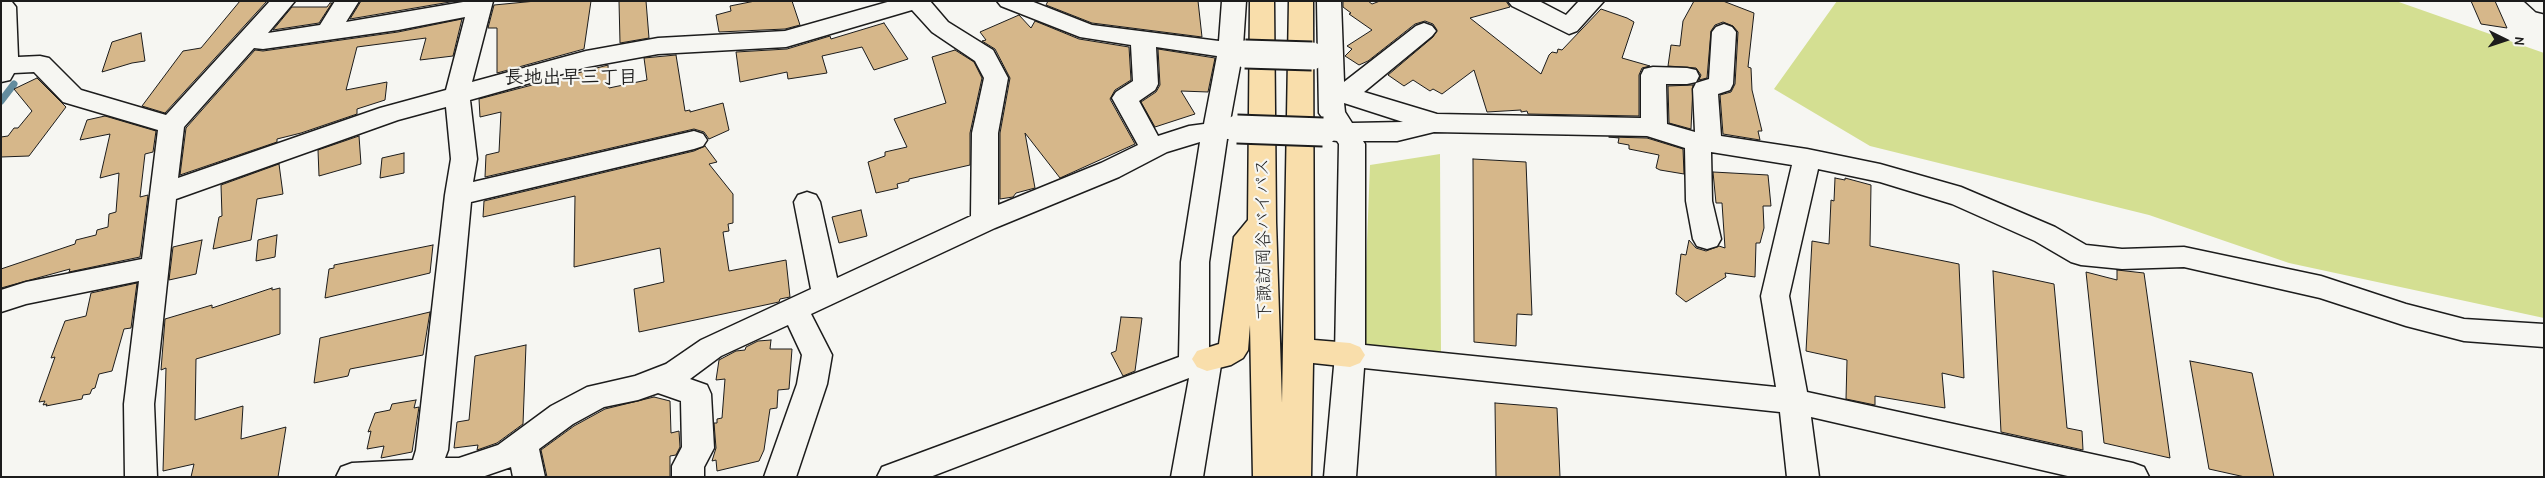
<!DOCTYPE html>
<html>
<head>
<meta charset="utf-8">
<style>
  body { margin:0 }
  #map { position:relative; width:2545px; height:478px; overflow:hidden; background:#f6f6f2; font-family:"Patrick Hand",sans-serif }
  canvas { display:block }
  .frame { position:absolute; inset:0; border:2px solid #1c1c1c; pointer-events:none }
  .north { position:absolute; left:2480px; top:15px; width:50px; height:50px; -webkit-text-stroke:4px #f6f6f2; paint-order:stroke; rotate:94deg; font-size:14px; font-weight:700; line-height:20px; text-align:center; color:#1c1c1c }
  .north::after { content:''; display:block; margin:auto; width:18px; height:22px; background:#1c1c1c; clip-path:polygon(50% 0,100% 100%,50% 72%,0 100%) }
</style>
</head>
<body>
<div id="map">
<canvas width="2545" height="478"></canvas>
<div class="frame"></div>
<div class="north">N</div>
</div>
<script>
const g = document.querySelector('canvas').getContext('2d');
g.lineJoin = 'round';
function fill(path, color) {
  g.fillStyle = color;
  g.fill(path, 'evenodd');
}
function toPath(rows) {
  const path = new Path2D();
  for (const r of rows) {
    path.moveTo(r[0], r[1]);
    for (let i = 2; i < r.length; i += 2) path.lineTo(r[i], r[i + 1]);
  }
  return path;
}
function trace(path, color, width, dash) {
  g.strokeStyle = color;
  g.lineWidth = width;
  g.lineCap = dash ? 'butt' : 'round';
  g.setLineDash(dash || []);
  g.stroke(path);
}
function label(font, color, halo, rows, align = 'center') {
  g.font = font + ' "Patrick Hand","Klee One",sans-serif';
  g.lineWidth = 4.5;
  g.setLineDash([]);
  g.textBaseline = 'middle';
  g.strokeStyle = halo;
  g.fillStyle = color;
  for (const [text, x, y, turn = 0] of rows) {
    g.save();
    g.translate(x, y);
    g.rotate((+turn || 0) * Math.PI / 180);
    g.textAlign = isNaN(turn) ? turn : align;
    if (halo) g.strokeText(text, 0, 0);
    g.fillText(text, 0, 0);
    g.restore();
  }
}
fill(toPath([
  [1837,1,2396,1,2544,53,2544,318,2289,263,2149,215,1870,146,1774,89],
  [1440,154,1441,353,1363,345,1370,165]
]), '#d4df92');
trace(toPath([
  [1,101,14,84]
]), '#638c9e', 7);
const building = toPath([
  [240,1,267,1,165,113,142,106,183,51,201,48,240,1],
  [361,1,456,1,350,19,361,1],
  [536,1,591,1,584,49,497,73,497,28,488,28,494,5,536,1],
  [619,1,646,1,649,38,620,43,619,1],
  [755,1,792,1,800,25,785,29,719,32,716,15,731,11,730,6,755,1],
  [1048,1,1198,1,1202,37,1092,23,1046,5,1048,1],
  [1343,1,1368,1,1372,4,1380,1,1506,1,1510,7,1470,18,1541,74,1549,55,1552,52,1557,53,1558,49,1562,50,1601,9,1627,18,1634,22,1622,58,1650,66,1642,68,1639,75,1639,116,1528,114,1527,111,1521,112,1521,110,1487,112,1474,70,1442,94,1433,89,1430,91,1413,80,1404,86,1388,75,1433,37,1437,30,1433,24,1425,21,1415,24,1368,61,1359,65,1345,56,1352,49,1347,46,1372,30,1349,14,1351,13,1343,7,1343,1],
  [1694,1,1723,1,1754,13,1748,67,1751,68,1752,90,1762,131,1758,131,1760,140,1723,134,1720,95,1731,92,1735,84,1738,32,1733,26,1723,22,1715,25,1711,31,1707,78,1699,80,1701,75,1696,68,1668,66,1671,45,1680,46,1683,21,1694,1],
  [2471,1,2495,1,2507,28,2481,24,2471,1],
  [330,3,332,3,319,23,273,30,292,7,327,7,330,3],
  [1019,15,1031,28,1035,21,1079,39,1129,47,1131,80,1115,90,1110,99,1135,144,1060,178,1025,133,1035,188,1016,193,1013,197,1000,199,1000,133,1010,78,995,49,982,41,986,40,980,32,1019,15],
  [462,19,453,56,420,60,426,38,357,47,346,90,387,82,385,100,357,109,357,114,301,133,277,139,277,142,180,175,186,128,255,50,263,51,398,32,462,19],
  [884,23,908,59,874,70,862,47,822,56,827,73,788,79,787,72,740,82,736,52,787,49,830,36,831,39,884,23],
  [141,33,145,61,132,63,102,72,112,42,141,33],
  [1158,49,1215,58,1208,92,1181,91,1195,114,1155,127,1141,102,1156,92,1160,85,1158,49],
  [955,50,974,62,982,78,970,133,970,165,909,179,909,181,897,184,898,188,876,193,868,162,885,156,885,152,907,147,894,119,946,103,932,57,955,50],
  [676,55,685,111,690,110,690,112,723,103,729,130,709,139,704,132,694,129,485,177,486,155,499,152,501,112,480,117,479,99,608,65,609,88,647,80,644,58,676,55],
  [37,78,66,107,29,156,1,157,1,137,8,136,14,128,18,128,32,111,14,89,37,78],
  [1693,85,1691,129,1669,123,1668,86,1693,85],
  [105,116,156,131,153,152,145,154,140,197,148,195,140,257,69,272,70,269,1,288,1,269,75,244,76,240,96,235,97,230,108,227,109,214,116,212,119,173,100,178,110,134,80,140,87,120,105,116],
  [359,136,361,164,319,176,318,150,359,136],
  [1609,137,1647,138,1683,149,1684,174,1660,170,1656,168,1659,155,1629,149,1629,145,1618,143,1619,138,1609,137],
  [705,146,717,162,709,164,733,194,733,223,728,224,729,231,723,232,729,271,786,260,790,297,780,299,779,302,639,332,634,289,664,282,660,248,574,267,575,196,483,217,484,201,694,151,705,146],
  [404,153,404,173,380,178,382,158,404,153],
  [1473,159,1526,162,1532,315,1517,314,1516,346,1474,342,1473,159],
  [279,164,283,194,257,199,251,240,213,249,219,217,222,216,221,185,279,164],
  [1713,172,1768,175,1771,206,1763,206,1764,228,1760,243,1756,243,1755,277,1725,273,1726,277,1686,302,1676,294,1681,254,1686,255,1689,240,1696,248,1706,251,1719,246,1725,248,1722,203,1716,203,1713,172],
  [1835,178,1845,180,1845,178,1871,185,1870,246,1959,264,1964,378,1942,373,1945,408,1875,396,1875,405,1846,399,1847,360,1806,351,1812,241,1829,244,1831,200,1834,201,1835,178],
  [861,210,867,236,839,243,832,217,861,210],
  [277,235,275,257,256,261,258,240,277,235],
  [202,240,196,274,169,280,173,247,202,240],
  [433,245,430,273,325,298,329,269,334,268,334,265,433,245],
  [2117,270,2144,273,2170,458,2104,443,2086,272,2117,280,2117,270],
  [1993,271,2054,284,2067,428,2082,431,2083,450,2001,432,1993,271],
  [137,283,131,328,124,329,112,371,99,374,95,388,92,389,90,394,83,395,82,399,46,406,47,404,43,405,45,401,39,402,55,357,51,358,65,321,86,316,91,293,137,283],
  [272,288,272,290,280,288,280,334,196,359,195,420,243,406,241,439,286,427,278,477,191,477,194,464,163,471,166,368,161,370,165,319,212,305,212,308,272,288],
  [430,312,423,355,350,369,348,376,314,383,320,338,430,312],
  [1121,317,1142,318,1135,371,1123,376,1111,353,1116,351,1121,317],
  [771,340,770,349,792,349,789,389,778,390,777,408,770,409,764,450,759,461,717,471,716,460,712,461,716,448,714,423,717,423,717,419,722,418,725,379,716,380,719,360,736,351,745,350,746,347,758,341,771,340],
  [526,345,523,424,497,443,477,450,478,445,454,448,457,422,469,420,475,356,526,345],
  [2190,361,2252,373,2274,477,2245,477,2209,469,2190,361],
  [654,397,670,401,671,433,679,431,680,447,676,455,670,456,670,477,547,477,541,450,574,426,605,409,654,397],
  [416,400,414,408,419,407,412,452,381,458,384,446,367,449,371,431,368,432,375,413,390,410,392,404,416,400],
  [1495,403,1557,408,1560,477,1496,477,1495,403]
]);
fill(building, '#d6b78a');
trace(building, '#1c1c1c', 1);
const minor = toPath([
  [1,1,12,2,16,7,18,57,40,56,49,58,81,90,166,115,270,1,295,1,268,33,320,25,335,1,359,1,346,22,469,1,493,1,472,82,586,51,658,38,785,31,891,1,930,1,948,22,993,50,1008,78,998,133,998,205,1101,163,1138,145,1112,98,1116,92,1133,81,1131,45,1080,37,1001,6,997,1,1031,1,1092,25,1219,41,1222,1,1246,1,1243,46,1254,48,1257,54,1254,60,1241,61,1230,121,1246,123,1250,129,1246,135,1227,139,1209,262,1209,348,1217,351,1222,359,1203,477,1171,477,1189,378,930,477,877,477,882,467,1179,357,1181,262,1200,142,1167,152,1119,177,995,228,811,314,832,355,827,384,796,477,764,477,797,384,802,355,788,325,721,356,690,379,707,385,711,394,714,448,704,467,704,477,672,477,672,466,682,447,681,401,658,393,638,400,604,407,573,424,539,449,545,477,513,477,511,467,482,477,336,477,341,467,352,463,413,460,416,450,445,195,451,159,446,107,398,120,176,199,154,404,157,477,125,477,124,404,139,281,26,304,1,312,1,290,26,282,142,259,158,130,63,102,34,72,14,73,10,80,1,82,1,1],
  [912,10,932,32,975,61,984,78,972,133,971,216,837,278,820,202,816,195,807,192,798,195,794,202,811,289,701,340,666,364,635,376,587,387,551,406,498,445,459,458,445,458,448,450,471,202,694,149,703,146,707,140,703,134,694,131,473,182,477,159,470,100,587,67,658,54,786,47,912,10],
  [465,17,446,90,380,108,178,178,184,127,254,48,263,49,398,30,465,17],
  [1156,47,1217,56,1204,124,1189,126,1158,136,1139,101,1155,90,1158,84,1156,47],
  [1317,1,1341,1,1344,82,1416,26,1424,23,1432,26,1436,31,1432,36,1364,92,1437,114,1641,118,1641,75,1644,69,1653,67,1687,68,1696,70,1699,76,1696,82,1687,84,1666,84,1667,124,1695,132,1693,89,1696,83,1709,79,1712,32,1716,27,1724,24,1732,27,1736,32,1733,84,1730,90,1718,94,1721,136,1807,149,1880,164,1961,187,2055,227,2086,245,2122,249,2184,247,2321,276,2406,304,2464,319,2544,324,2544,347,2464,341,2406,326,2320,298,2184,267,2122,269,2081,265,2071,262,2035,241,1952,204,1880,182,1818,169,1789,296,1807,392,2133,463,2144,467,2149,477,2072,477,1811,417,1819,477,1787,477,1780,412,1364,368,1356,477,1324,477,1335,355,1339,144,1337,141,1314,138,1310,132,1314,126,1326,123,1319,113,1317,1],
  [1344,103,1403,122,1352,123,1345,112,1344,103],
  [1434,132,1647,136,1685,148,1686,201,1693,239,1697,246,1707,249,1717,246,1721,239,1712,201,1711,152,1792,165,1761,296,1776,387,1365,345,1365,144,1363,141,1397,141,1434,132],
  [1508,1,1539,1,1566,15,1579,1,1604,1,1577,31,1569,34,1512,6,1508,1],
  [2525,1,2544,1,2544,13,2536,11,2525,1]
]);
const highway = toPath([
  [1250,1,1274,1,1276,222,1282,403,1289,1,1313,1,1314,340,1350,343,1360,347,1365,355,1360,363,1350,367,1313,363,1311,477,1253,477,1250,325,1248,350,1243,358,1231,365,1207,371,1197,367,1192,359,1197,351,1219,344,1234,237,1248,220,1250,1]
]);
trace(minor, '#1c1c1c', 3);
trace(highway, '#1c1c1c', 3);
fill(minor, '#f6f6f2');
fill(highway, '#f9deab');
const minorBridge = toPath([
  [1245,54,1312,56],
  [1237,129,1323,132]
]);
trace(minorBridge, '#1c1c1c', 31, []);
trace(minorBridge, '#f6f6f2', 27);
label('18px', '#1c1c1c', '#f6f6f2', [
  ["下諏訪岡谷バイパス",1264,239,-91]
]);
label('bold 19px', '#1c1c1c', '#f6f6f2', [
  ["長地出早三丁目",571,78]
]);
</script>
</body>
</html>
